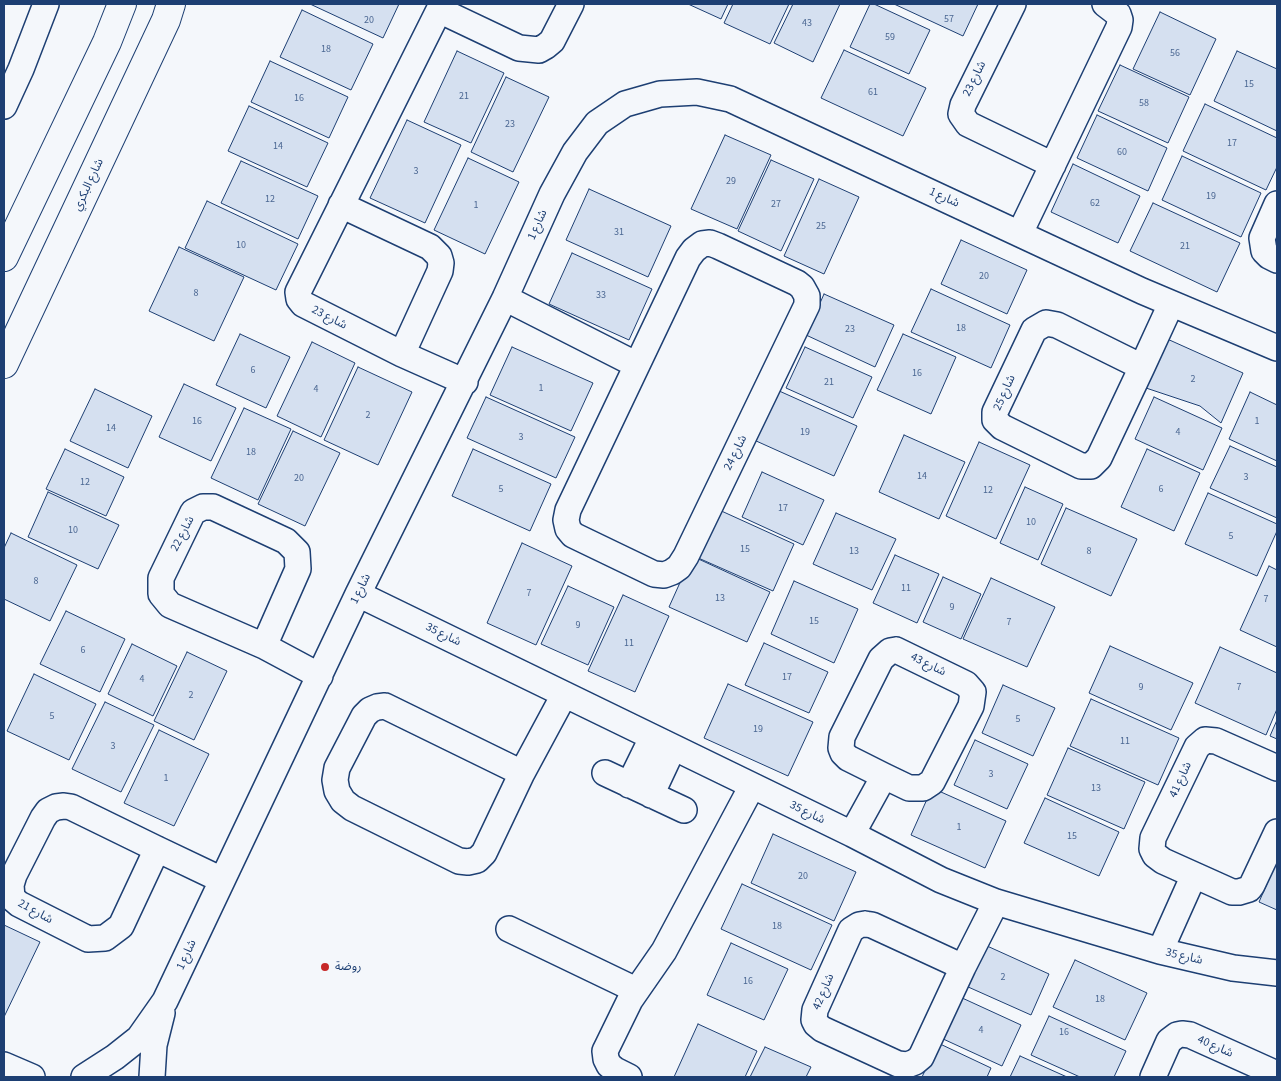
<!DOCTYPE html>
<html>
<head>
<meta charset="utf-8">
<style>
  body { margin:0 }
  #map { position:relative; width:1281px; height:1081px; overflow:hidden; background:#f4f7fb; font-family:"Source Sans 3",sans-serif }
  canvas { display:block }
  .frame { position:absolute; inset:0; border:5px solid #1d3f73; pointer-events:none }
</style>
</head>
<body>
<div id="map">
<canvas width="1281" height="1081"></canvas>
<div class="frame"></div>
</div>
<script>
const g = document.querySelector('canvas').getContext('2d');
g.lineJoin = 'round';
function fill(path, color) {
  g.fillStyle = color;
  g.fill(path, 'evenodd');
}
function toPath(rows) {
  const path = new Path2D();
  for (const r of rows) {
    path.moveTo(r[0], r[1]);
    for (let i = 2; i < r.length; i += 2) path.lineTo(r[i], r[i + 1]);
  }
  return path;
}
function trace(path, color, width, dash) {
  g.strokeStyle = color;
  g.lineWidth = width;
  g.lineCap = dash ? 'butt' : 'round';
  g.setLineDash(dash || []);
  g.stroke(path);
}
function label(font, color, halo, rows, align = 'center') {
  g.font = font + ' "Source Sans 3","Noto Sans Arabic",sans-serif';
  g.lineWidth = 4;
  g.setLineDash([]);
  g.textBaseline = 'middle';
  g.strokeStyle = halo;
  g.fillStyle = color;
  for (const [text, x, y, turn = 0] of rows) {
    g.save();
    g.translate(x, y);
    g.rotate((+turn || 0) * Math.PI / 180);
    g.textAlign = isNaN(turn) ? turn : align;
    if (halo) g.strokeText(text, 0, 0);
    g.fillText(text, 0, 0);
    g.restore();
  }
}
const building = toPath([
  [310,4,399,4,383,38,310,4],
  [688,4,728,4,721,19,688,4],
  [733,4,789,4,770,44,724,23,733,4],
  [793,4,840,4,813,62,774,43,793,4],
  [870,4,874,4,930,30,909,74,850,47,870,4],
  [894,4,978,4,963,36,894,4],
  [302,10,373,44,351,90,280,57,302,10],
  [1160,12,1216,39,1190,95,1133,69,1160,12],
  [844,50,926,88,903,136,821,98,844,50],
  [457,51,504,73,471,143,424,122,457,51],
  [1237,51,1277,69,1277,131,1214,101,1237,51],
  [270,61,348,97,329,138,251,102,270,61],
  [1120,65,1189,97,1168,143,1098,111,1120,65],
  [506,77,549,97,513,172,471,152,506,77],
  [1205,104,1277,138,1277,167,1266,190,1183,151,1205,104],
  [249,106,328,143,307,187,228,151,249,106],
  [1097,115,1167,148,1148,191,1077,158,1097,115],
  [407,120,461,145,425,223,370,198,407,120],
  [725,135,771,155,737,229,691,209,725,135],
  [1182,156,1261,193,1241,237,1162,200,1182,156],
  [468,158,519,182,485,254,434,230,468,158],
  [771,160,814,179,781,251,738,231,771,160],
  [241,161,318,196,298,239,221,203,241,161],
  [1073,164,1140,196,1118,243,1051,212,1073,164],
  [819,179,859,197,824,274,784,256,819,179],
  [589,189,671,226,648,277,566,240,589,189],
  [207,201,298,244,276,290,185,248,207,201],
  [1153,203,1240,243,1217,292,1130,251,1153,203],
  [961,240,1027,270,1007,314,941,284,961,240],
  [179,247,244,277,214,341,149,311,179,247],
  [572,253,652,289,629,340,549,304,572,253],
  [931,289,1010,325,991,368,911,332,931,289],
  [824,294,894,325,875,367,806,335,824,294],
  [240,334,290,357,266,408,216,385,240,334],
  [903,334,956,357,931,414,877,390,903,334],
  [1165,338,1243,373,1221,423,1200,406,1143,387,1165,338],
  [312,342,355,363,321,437,277,416,312,342],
  [512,347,593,383,571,431,490,395,512,347],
  [805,347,872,377,853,418,786,388,805,347],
  [358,367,412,392,378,465,324,440,358,367],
  [184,384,236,408,211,461,159,437,184,384],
  [95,389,152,416,128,468,70,441,95,389],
  [777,390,857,426,834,476,754,440,777,390],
  [1250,392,1277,405,1277,461,1229,439,1250,392],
  [486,397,575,437,556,478,467,438,486,397],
  [1154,397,1222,428,1203,470,1135,439,1154,397],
  [244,408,291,429,258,500,211,478,244,408],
  [293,431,340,453,305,526,258,504,293,431],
  [904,435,965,462,939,519,879,492,904,435],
  [979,442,1030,465,996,539,946,516,979,442],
  [1230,446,1277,467,1277,518,1210,488,1230,446],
  [65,449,124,477,106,516,46,489,65,449],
  [473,449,551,484,530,531,452,496,473,449],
  [1147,449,1200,473,1174,531,1121,507,1147,449],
  [762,472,824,500,803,545,742,517,762,472],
  [1025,487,1063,504,1038,560,1000,543,1025,487],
  [48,492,119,525,98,569,28,537,48,492],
  [1208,493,1277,524,1277,531,1257,576,1185,544,1208,493],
  [1066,508,1137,539,1111,596,1041,564,1066,508],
  [717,509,794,544,773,591,696,557,717,509],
  [836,513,896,539,872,590,813,564,836,513],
  [11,533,77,565,50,621,4,599,4,548,11,533],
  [522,543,572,566,536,645,487,623,522,543],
  [895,555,939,574,917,623,873,603,895,555],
  [692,556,770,592,747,642,669,607,692,556],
  [1269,566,1277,570,1277,647,1240,630,1269,566],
  [943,577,981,594,961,639,923,622,943,577],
  [991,578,1055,607,1027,667,963,639,991,578],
  [794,581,858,609,834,663,771,634,794,581],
  [568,586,614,607,588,665,541,644,568,586],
  [623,595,669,616,635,692,588,671,623,595],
  [66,611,125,639,100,692,40,664,66,611],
  [764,643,828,672,809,713,745,685,764,643],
  [132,644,177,666,153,716,108,694,132,644],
  [1110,646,1193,683,1171,730,1089,693,1110,646],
  [1220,647,1277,673,1277,709,1266,735,1195,703,1220,647],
  [187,652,227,671,194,740,154,721,187,652],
  [34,674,96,704,69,760,7,731,34,674],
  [728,684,813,722,788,776,704,738,728,684],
  [1003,685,1055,708,1033,756,982,733,1003,685],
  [1091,699,1179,738,1158,785,1070,746,1091,699],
  [105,702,154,725,121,792,72,769,105,702],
  [1277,720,1277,739,1270,736,1277,720],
  [159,730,209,754,174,826,124,803,159,730],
  [975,740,1028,764,1007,809,954,785,975,740],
  [1068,748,1145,782,1124,829,1047,795,1068,748],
  [932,788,1006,821,985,868,911,835,932,788],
  [1045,798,1119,832,1099,876,1024,843,1045,798],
  [773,834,856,872,834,921,751,883,773,834],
  [1277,861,1277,910,1259,902,1277,861],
  [742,884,832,925,811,970,721,929,742,884],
  [4,925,40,942,4,1017,4,925],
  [976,941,1049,974,1031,1015,957,982,976,941],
  [731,943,788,969,764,1020,707,995,731,943],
  [1075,960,1147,993,1125,1040,1053,1007,1075,960],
  [960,997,1021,1025,1002,1066,941,1038,960,997],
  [1049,1016,1126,1051,1114,1077,1080,1077,1031,1055,1049,1016],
  [698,1024,757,1051,745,1077,674,1077,698,1024],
  [938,1043,991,1068,987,1077,922,1077,938,1043],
  [765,1047,811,1067,806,1077,750,1077,765,1047],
  [1020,1056,1067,1077,1010,1077,1020,1056]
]);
fill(building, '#d5e0f0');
trace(building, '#1d3f73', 1);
const minor = toPath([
  [442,4,298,292,299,299,303,304,402,354,465,382],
  [1013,4,963,105,961,114,968,124,1053,165],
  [439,10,519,48,539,50,546,46,552,41,571,4],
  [4,106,21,69,46,4],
  [1277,204,1262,238,1264,251,1269,256,1277,260],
  [341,205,430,247,439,256,441,263,440,271,402,354],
  [1020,233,1119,27,1120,20,1118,14,1105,4],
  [710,243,718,246,797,283,802,287,807,296,807,305,686,556,679,567,672,572,664,575,654,574,573,535,568,529,566,520,568,510,688,258,694,250,702,244,710,243],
  [505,298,637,365],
  [1142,367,1057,325,1046,323,1034,330,995,412,995,420,1002,427,1081,466,1091,466,1099,458,1142,367,1171,304],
  [358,594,852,834,941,880,996,902,1160,951,1233,968,1277,973],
  [264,646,298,569,297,552,286,541,213,507,203,507,193,512,161,578,161,594,170,605,264,646,320,676],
  [896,650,966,684,973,692,971,706,932,782,923,788,909,788,884,776,848,758,843,753,841,748,842,737,881,659,890,651,896,650],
  [385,706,522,773,484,853,477,860,468,862,459,861,352,808,343,801,337,791,335,780,337,768,364,716,370,710,377,707,385,706],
  [1277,768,1216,741,1205,740,1197,747,1153,838,1152,849,1155,855,1163,861,1232,892,1239,892,1249,889,1252,885,1277,832],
  [522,773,564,695],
  [605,773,684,810],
  [629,785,652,738],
  [651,795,673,748],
  [852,834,884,776],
  [157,849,121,926,105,938,88,939,19,904,12,898,11,885,14,875,43,818,48,811,56,807,64,806,71,807,157,849,222,880],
  [865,924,872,925,963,967,921,1057,915,1062,907,1065,898,1064,822,1029,816,1024,814,1020,815,1010,851,930,859,925,865,924],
  [509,929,636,990],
  [1160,951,1194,875],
  [963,967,996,902],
  [4,1065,32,1077],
  [84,1077,115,1057,139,1038,165,1001,358,594,505,298,552,194,575,152,597,123,625,104,660,94,697,92,730,99,1142,291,1277,348],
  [152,1077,154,1045,162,1013],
  [629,1077,615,1070,609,1065,606,1059,605,1051,608,1045,630,1000,664,951,752,786],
  [1153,1077,1169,1041,1177,1035,1182,1034,1190,1035,1270,1071]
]);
const major = toPath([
  [4,257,107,42,122,4],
  [4,364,166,20,171,4]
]);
trace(minor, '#1d3f73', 28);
trace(major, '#1d3f73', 30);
trace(minor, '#f4f7fb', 25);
trace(major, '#f4f7fb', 28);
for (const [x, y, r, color] of [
  [325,967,5,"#c62828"]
]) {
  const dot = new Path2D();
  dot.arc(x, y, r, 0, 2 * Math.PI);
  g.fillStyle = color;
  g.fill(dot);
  trace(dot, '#f4f7fb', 2);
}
label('10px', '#4b6792', null, [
  ["57",949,20],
  ["20",369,21],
  ["43",807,24],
  ["59",890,38],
  ["18",326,50],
  ["56",1175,54],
  ["15",1249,85],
  ["61",873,93],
  ["21",464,97],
  ["16",299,99],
  ["58",1144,104],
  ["23",510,125],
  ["17",1232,144],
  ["14",278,147],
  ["60",1122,153],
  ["3",416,172],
  ["29",731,182],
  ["19",1211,197],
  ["12",270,200],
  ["62",1095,204],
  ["27",776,205],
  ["1",476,206],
  ["25",821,227],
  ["31",619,233],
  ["10",241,246],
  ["21",1185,247],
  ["20",984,277],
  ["8",196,294],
  ["33",601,296],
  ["18",961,329],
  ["23",850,330],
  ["6",253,371],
  ["16",917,374],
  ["2",1193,380],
  ["21",829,383],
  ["1",541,389],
  ["4",316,390],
  ["2",368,416],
  ["16",197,422],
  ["1",1257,422],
  ["14",111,429],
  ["19",805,433],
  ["4",1178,433],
  ["3",521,438],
  ["18",251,453],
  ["14",922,477],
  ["3",1246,478],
  ["20",299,479],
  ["12",85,483],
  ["5",501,490],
  ["6",1161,490],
  ["12",988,491],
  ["17",783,509],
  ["10",1031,523],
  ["10",73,531],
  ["5",1231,537],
  ["15",745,550],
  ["13",854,552],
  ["8",1089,552],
  ["8",36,582],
  ["11",906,589],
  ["7",529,594],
  ["13",720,599],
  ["7",1266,600],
  ["9",952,608],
  ["15",814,622],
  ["7",1009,623],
  ["9",578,626],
  ["11",629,644],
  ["6",83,651],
  ["17",787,678],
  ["4",142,680],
  ["9",1141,688],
  ["7",1239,688],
  ["2",191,696],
  ["5",52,717],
  ["5",1018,720],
  ["19",758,730],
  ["11",1125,742],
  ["3",113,747],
  ["3",991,775],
  ["1",166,779],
  ["13",1096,789],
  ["1",959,828],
  ["15",1072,837],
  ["20",803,877],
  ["18",777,927],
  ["2",1003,978],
  ["16",748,982],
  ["18",1100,1000],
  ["4",981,1031],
  ["16",1064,1033]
]);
label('12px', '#1d3f73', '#f4f7fb', [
  ["شارع 23",975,79,-64],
  ["شارع البكري",89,185,-65],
  ["شارع 1",944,198,25],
  ["شارع 1",538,225,-66],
  ["شارع 23",329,318,27],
  ["شارع 25",1005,393,-66],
  ["شارع 24",736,453,-64],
  ["شارع 22",183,534,-63],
  ["شارع 1",361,589,-64],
  ["شارع 35",443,635,26],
  ["شارع 43",928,665,26],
  ["شارع 41",1181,780,-65],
  ["شارع 35",807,813,26],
  ["شارع 21",35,912,29],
  ["شارع 1",187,955,-65],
  ["شارع 35",1184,957,13],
  ["شارع 42",824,992,-67],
  ["شارع 40",1215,1047,24]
]);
label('12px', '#1d3f73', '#f4f7fb', [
  ["روضة",335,967]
], 'left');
</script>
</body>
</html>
